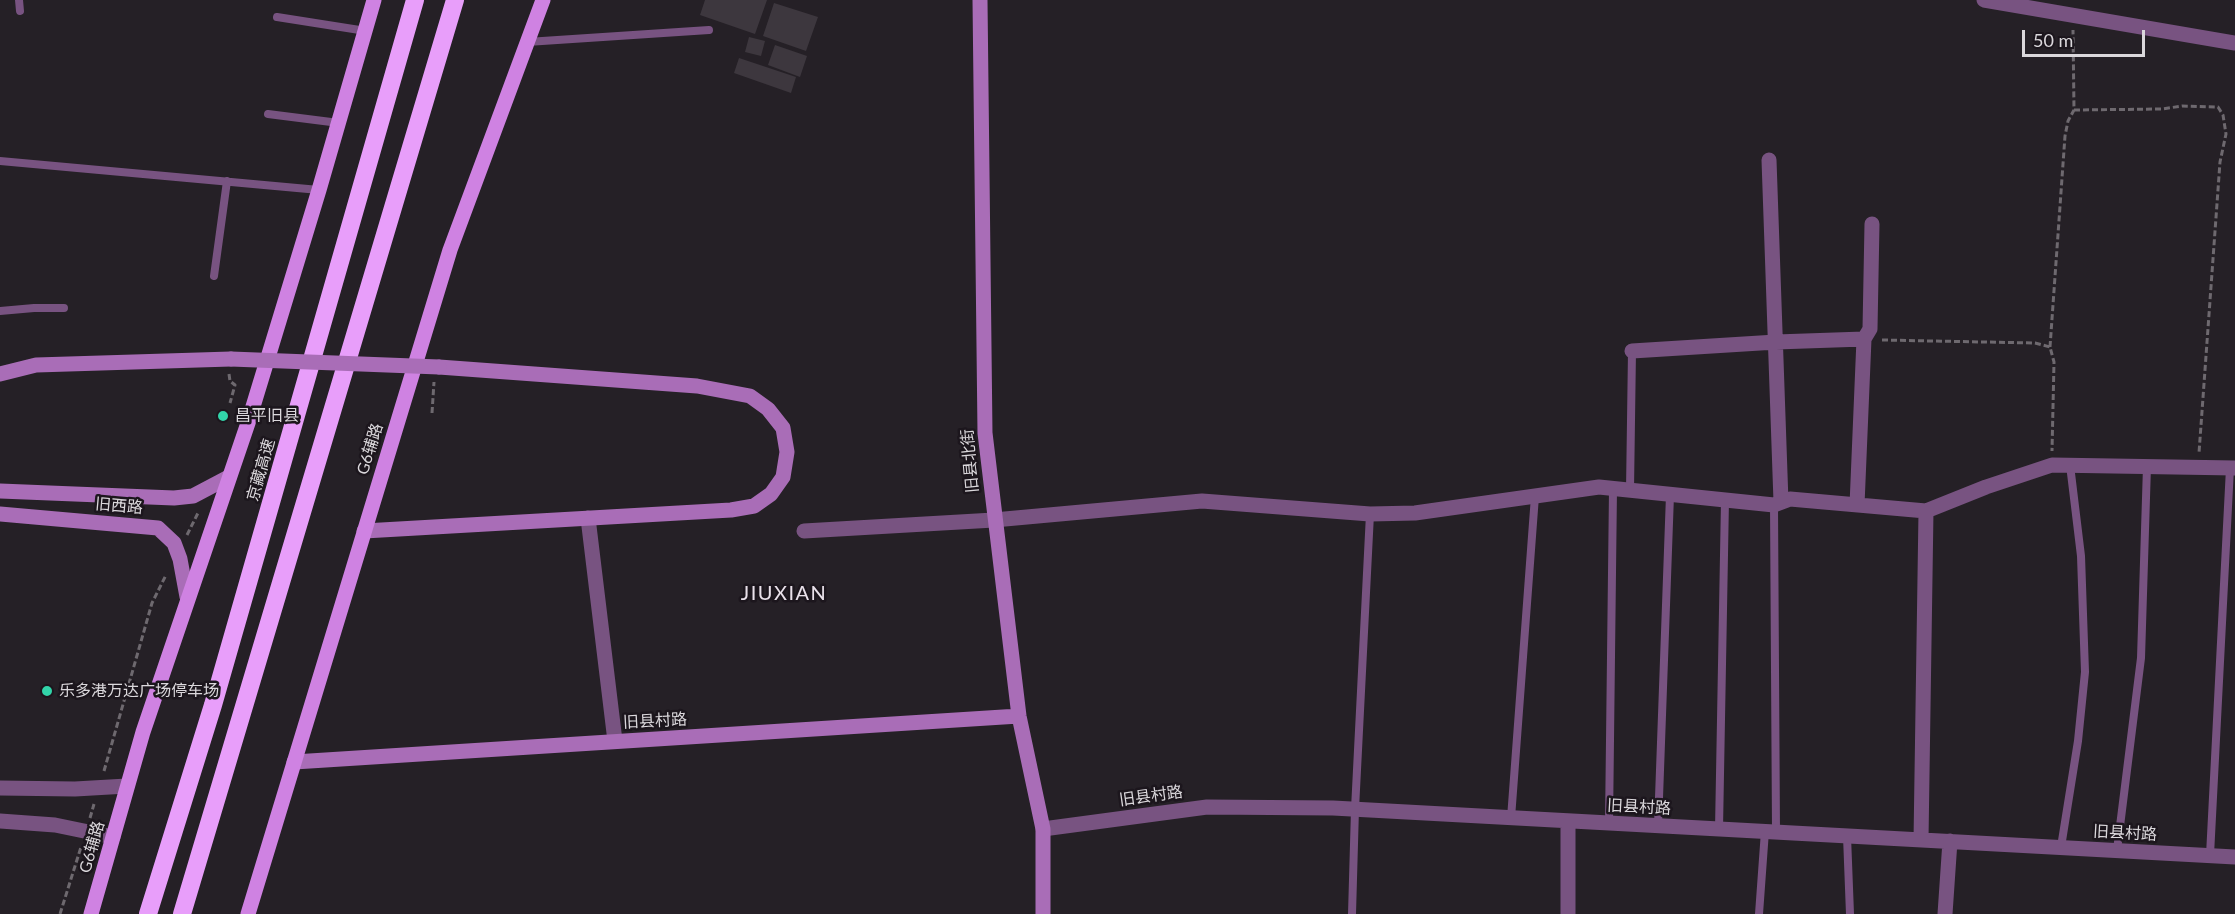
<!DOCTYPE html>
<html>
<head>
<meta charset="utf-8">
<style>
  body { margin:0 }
  #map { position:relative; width:2235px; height:914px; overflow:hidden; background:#252026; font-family:Lato,sans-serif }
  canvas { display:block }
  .scale { position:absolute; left:2022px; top:30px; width:123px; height:27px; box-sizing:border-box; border:3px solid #dbd8dc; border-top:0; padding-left:8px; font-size:18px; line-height:21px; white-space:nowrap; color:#dbd8dc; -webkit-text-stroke:4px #1c161d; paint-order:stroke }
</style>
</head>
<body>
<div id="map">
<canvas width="2235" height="914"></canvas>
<div class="scale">50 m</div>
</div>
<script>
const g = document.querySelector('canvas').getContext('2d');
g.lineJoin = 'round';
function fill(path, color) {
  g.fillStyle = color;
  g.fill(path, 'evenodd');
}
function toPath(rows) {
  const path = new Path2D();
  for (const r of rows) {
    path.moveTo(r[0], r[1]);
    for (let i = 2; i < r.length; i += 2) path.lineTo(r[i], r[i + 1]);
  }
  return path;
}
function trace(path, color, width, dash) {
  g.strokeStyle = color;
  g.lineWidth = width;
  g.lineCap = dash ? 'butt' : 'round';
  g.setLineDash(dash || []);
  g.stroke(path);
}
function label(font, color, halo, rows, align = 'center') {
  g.font = font + ' Lato,"Noto Sans SC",sans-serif';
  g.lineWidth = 5;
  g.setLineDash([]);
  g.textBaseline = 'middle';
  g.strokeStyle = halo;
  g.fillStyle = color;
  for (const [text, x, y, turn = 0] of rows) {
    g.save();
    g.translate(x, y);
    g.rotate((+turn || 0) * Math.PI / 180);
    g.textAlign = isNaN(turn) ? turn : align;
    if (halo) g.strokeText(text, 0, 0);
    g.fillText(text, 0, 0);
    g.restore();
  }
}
fill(toPath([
  [705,0,767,0,755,34,700,15],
  [774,3,818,17,806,51,763,36],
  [749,37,765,41,761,56,745,52],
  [775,45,807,56,800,77,768,65],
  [739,58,796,77,791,93,734,73]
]), '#3d373e');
trace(toPath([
  [2074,110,2162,109,2182,106,2218,107,2223,115,2226,134,2220,162,2199,453],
  [1882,340,2035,343,2050,347,2054,362,2052,451],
  [2050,347,2065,136,2068,121,2074,110,2073,30],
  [229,374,230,381,235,385,230,403],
  [432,413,434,382],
  [187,535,199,511],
  [104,771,152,603,166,575],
  [90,818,94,804],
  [60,914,81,847]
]), '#6e696f', 3, [6, 3]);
trace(toPath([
  [19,0,20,11],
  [277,17,366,31],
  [527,42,709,30],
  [268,114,339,123],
  [0,161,319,190],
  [214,276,227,181],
  [0,311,34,308,64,308],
  [1630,490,1632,351],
  [1774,505,1776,832],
  [1511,818,1535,496],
  [1609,823,1613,489],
  [1658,825,1670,495],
  [1719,829,1725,500],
  [1847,836,1850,914],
  [2061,847,2078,741,2085,672,2081,556,2070,465],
  [2117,850,2141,658,2147,466],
  [2210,855,2230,468],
  [1352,914,1355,809,1370,514],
  [1759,914,1765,831]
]), '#785381', 8);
trace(toPath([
  [1984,0,2235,43],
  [1769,160,1781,502],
  [1632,351,1776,342,1864,339,1870,329,1872,224],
  [1857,505,1864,339],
  [588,518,615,741],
  [804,531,994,520,1202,501,1370,514,1415,513,1599,487,1774,505,1790,499,1926,511,1986,487,2052,465,2235,468],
  [0,788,75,789,127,786],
  [0,821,55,825,113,837],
  [1568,821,1568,914],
  [1043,829,1207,807,1333,808,2235,857],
  [1921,840,1926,511],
  [1945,914,1950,841]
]), '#785381', 15);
trace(toPath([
  [980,0,985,433,1019,716,1043,829,1043,914],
  [0,374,36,365,231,359],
  [0,491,174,498,193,496,229,477],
  [0,514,158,528,174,543,180,559,187,597],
  [364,531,731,510,754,506,771,494,783,477,787,452,783,428,768,409,750,396,697,386,439,367],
  [294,762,1019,716]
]), '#a96db7', 15);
trace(toPath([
  [91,914,143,732,248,423,319,190,374,0],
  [248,914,450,250,543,0]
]), '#cf82e2', 15);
trace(toPath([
  [148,914,213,705,415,0],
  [182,914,455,0]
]), '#e89efa', 18);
trace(toPath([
  [231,359,439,367]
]), '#a96db7', 15);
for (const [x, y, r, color] of [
  [223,416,6,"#32d4a9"],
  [47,691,6,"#32d4a9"]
]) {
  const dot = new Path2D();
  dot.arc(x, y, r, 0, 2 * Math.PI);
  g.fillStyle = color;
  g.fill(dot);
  trace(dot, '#1c161d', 2);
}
label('16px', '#dbd8dc', '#1c161d', [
  ["昌平旧县",235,416],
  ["乐多港万达广场停车场",59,691]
], 'left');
label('16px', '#dbd8dc', '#1c161d', [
  ["G6辅路",370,449,-73],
  ["旧县北街",970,461,-95],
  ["京藏高速",261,470,-74],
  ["旧西路",119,506,5],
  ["旧县村路",655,721,-3],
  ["旧县村路",1151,796,-8],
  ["旧县村路",1639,807,3],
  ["旧县村路",2125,833,3],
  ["G6辅路",92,847,-74]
]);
g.letterSpacing = '1.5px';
label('20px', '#e9e1ea', '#1c161d', [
  ["JIUXIAN",784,594]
]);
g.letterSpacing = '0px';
</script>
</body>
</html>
